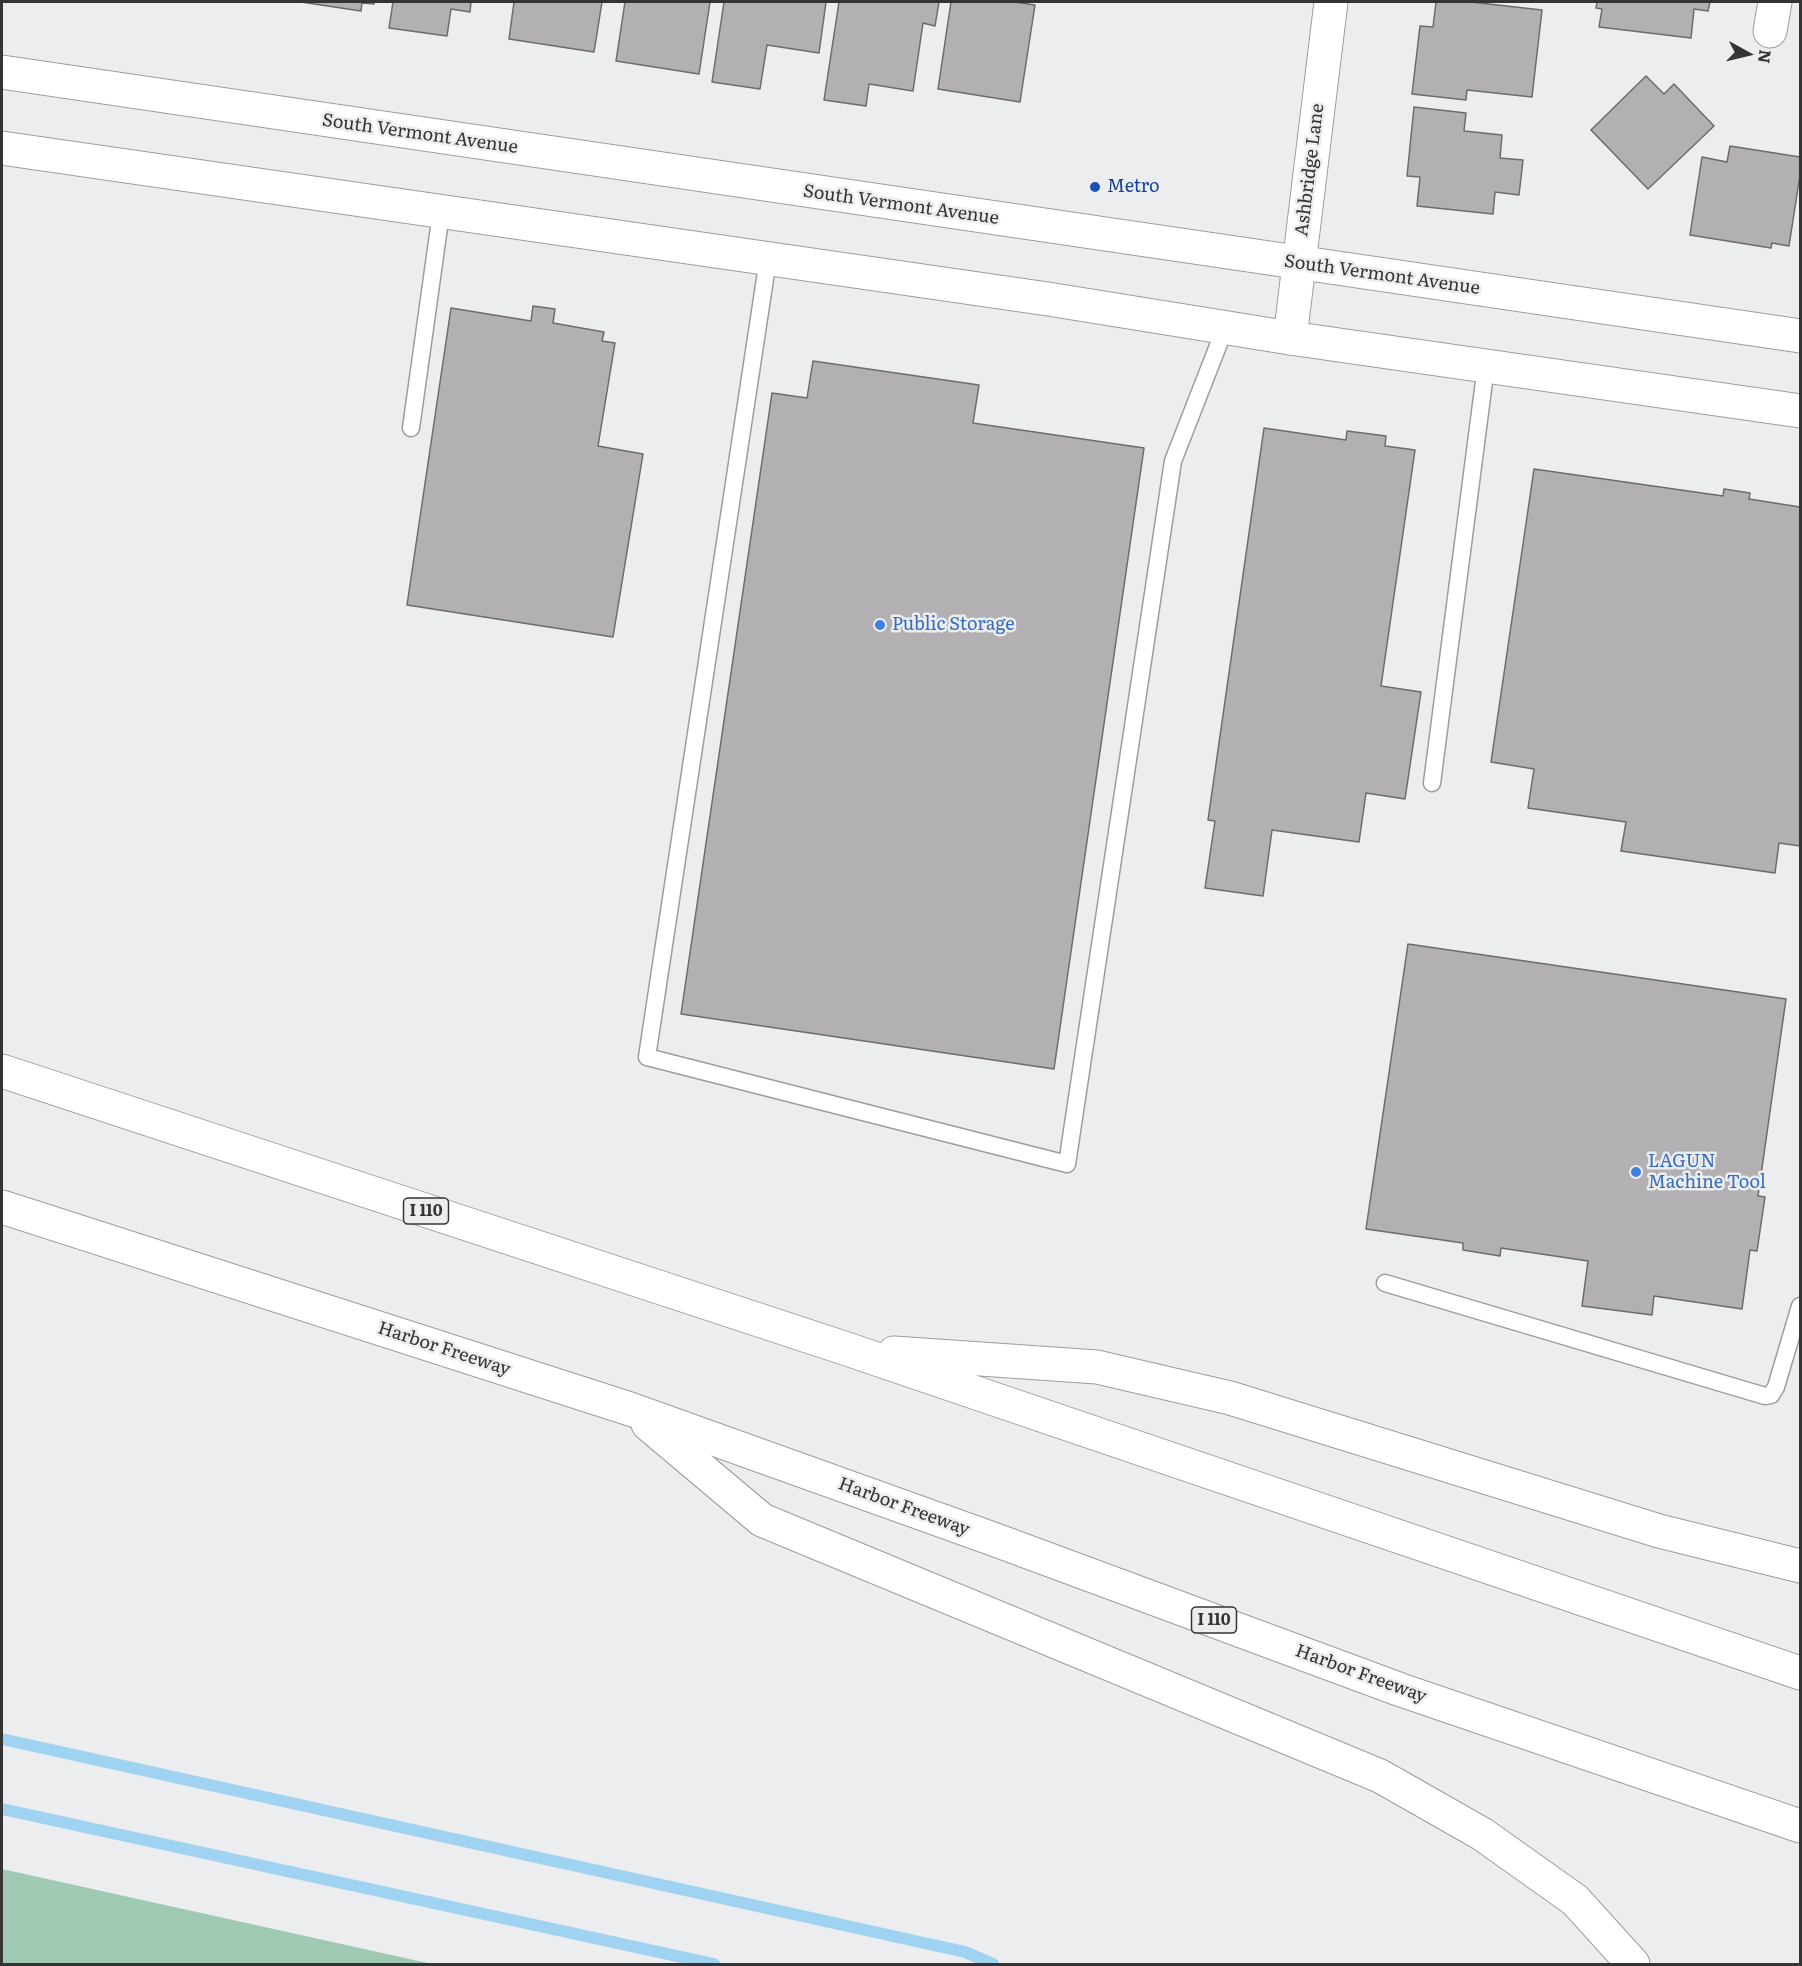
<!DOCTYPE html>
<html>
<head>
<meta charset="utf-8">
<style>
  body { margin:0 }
  #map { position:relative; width:1802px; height:1966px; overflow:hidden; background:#ecedef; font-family:Literata,serif }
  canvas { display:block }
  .frame { position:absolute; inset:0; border:3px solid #343435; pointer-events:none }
  .north { position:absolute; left:1718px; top:24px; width:60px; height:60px; -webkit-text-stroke:4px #ecedef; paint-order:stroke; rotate:98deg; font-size:16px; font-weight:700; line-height:24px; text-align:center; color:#343435 }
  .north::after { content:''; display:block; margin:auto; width:21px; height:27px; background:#343435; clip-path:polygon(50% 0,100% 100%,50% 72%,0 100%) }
</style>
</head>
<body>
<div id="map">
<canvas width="1802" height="1966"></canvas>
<div class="frame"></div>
<div class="north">N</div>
</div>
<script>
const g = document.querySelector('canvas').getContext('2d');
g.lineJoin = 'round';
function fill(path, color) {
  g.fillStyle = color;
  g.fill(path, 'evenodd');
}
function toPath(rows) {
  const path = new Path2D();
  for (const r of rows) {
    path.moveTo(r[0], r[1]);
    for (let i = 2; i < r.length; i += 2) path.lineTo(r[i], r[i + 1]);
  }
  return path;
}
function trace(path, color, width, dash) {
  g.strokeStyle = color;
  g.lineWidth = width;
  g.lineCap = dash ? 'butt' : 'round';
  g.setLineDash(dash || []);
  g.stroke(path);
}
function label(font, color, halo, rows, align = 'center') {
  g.font = font + ' Literata,serif';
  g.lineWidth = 5;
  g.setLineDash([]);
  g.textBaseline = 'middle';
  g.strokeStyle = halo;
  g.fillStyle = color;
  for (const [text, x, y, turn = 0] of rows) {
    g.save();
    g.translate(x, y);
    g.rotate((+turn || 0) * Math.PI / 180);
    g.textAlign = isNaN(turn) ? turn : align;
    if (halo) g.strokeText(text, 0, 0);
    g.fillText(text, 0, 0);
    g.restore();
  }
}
fill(toPath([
  [2,1869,432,1964,2,1964]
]), '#9fc9b2');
trace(toPath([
  [2,1739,965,1952,993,1964],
  [2,1809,714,1964]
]), '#a0d3f1', 12);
const building = toPath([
  [301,2,374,2,374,4,362,3,361,11,301,2],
  [393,2,471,2,470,12,451,9,447,36,389,28,393,2],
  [514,2,602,2,594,52,509,39,514,2],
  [625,2,710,2,699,74,616,61,625,2],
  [724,2,826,2,819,53,767,45,760,89,712,82,724,2],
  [839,2,939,2,935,26,923,23,913,91,869,84,866,106,824,100,839,2],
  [951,2,1014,2,1035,5,1020,102,938,89,951,2],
  [1436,2,1471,2,1542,10,1532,97,1467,90,1466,100,1412,94,1420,26,1433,27,1436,2],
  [1597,2,1710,2,1708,11,1694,9,1691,38,1599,27,1602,9,1596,8,1597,2],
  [1646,76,1664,94,1674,84,1714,126,1648,189,1591,130,1646,76],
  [1414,107,1466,113,1464,131,1502,135,1500,158,1523,160,1519,195,1495,192,1493,214,1417,206,1420,177,1407,176,1414,107],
  [1730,146,1800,157,1800,175,1789,246,1772,243,1771,248,1690,235,1702,157,1727,162,1730,146],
  [533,306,555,309,553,323,604,332,602,341,615,343,598,446,643,454,613,637,407,605,451,308,531,321,533,306],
  [813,361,979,385,973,423,1144,448,1054,1069,681,1014,772,393,807,398,813,361],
  [1264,428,1346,440,1347,431,1386,436,1385,446,1415,450,1381,686,1421,692,1405,799,1366,793,1359,842,1272,830,1263,896,1205,888,1215,821,1208,820,1264,428],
  [1534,469,1723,496,1724,489,1750,493,1749,499,1800,507,1800,846,1779,843,1775,873,1621,851,1626,822,1528,808,1534,769,1491,762,1534,469],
  [1408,944,1786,999,1758,1196,1765,1197,1757,1251,1750,1250,1742,1309,1654,1296,1652,1315,1582,1306,1588,1261,1501,1248,1500,1256,1463,1250,1463,1243,1366,1229,1408,944]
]);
fill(building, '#b2b0b2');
trace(building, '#6d6b6c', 1.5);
const lane = toPath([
  [768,259,647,1057,1067,1164,1173,461,1225,328],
  [411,428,441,213],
  [1432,783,1486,366],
  [1385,1283,1765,1396,1771,1395,1776,1387,1800,1306]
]);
const street = toPath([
  [1770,31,1775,2],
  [1290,338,1331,2]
]);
const primary = toPath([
  [2,72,1800,336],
  [2,148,1048,299,1290,338,1800,411]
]);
const highway = toPath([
  [2,1071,850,1350,1800,1673],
  [2,1207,630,1409,993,1539,1401,1690,1800,1826],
  [894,1353,1097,1367,1230,1398,1659,1531,1800,1566],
  [648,1424,762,1520,1380,1776,1482,1834,1575,1900,1633,1964]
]);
trace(lane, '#9c9d9f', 19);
trace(street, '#9c9d9f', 35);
trace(primary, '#9c9d9f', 35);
trace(highway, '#9c9d9f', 35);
trace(lane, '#fff', 16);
trace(street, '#fff', 33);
trace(primary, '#fff', 33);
trace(highway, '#fff', 33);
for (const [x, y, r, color] of [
  [1095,187,6,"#1a4fb4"],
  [880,625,6,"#3f7fe0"],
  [1636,1172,6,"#3f7fe0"]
]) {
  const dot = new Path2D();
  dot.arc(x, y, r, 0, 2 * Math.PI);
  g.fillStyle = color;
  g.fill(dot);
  trace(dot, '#ecedef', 2);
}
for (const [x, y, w] of [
  [426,1211,45],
  [1214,1620,45]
]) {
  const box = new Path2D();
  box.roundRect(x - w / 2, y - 13, w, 26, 4.5);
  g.fillStyle = '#ecedef';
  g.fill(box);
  trace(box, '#343435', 1.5);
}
label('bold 16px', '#343435', null, [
  ["I 110",426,1211],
  ["I 110",1214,1620]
]);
label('18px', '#343435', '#ecedef', [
  ["South Vermont Avenue",420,134,8],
  ["Ashbridge Lane",1310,170,-83],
  ["South Vermont Avenue",901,205,8],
  ["South Vermont Avenue",1382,275,8],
  ["Harbor Freeway",444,1349,18],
  ["Harbor Freeway",904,1507,20],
  ["Harbor Freeway",1361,1674,20]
]);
label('18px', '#164399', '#ecedef', [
  ["Metro",1107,187]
], 'left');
label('18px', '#366cbe', '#ecedef', [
  ["Public Storage",892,625],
  ["LAGUN",1648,1162],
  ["Machine Tool",1648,1183]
], 'left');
</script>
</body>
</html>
